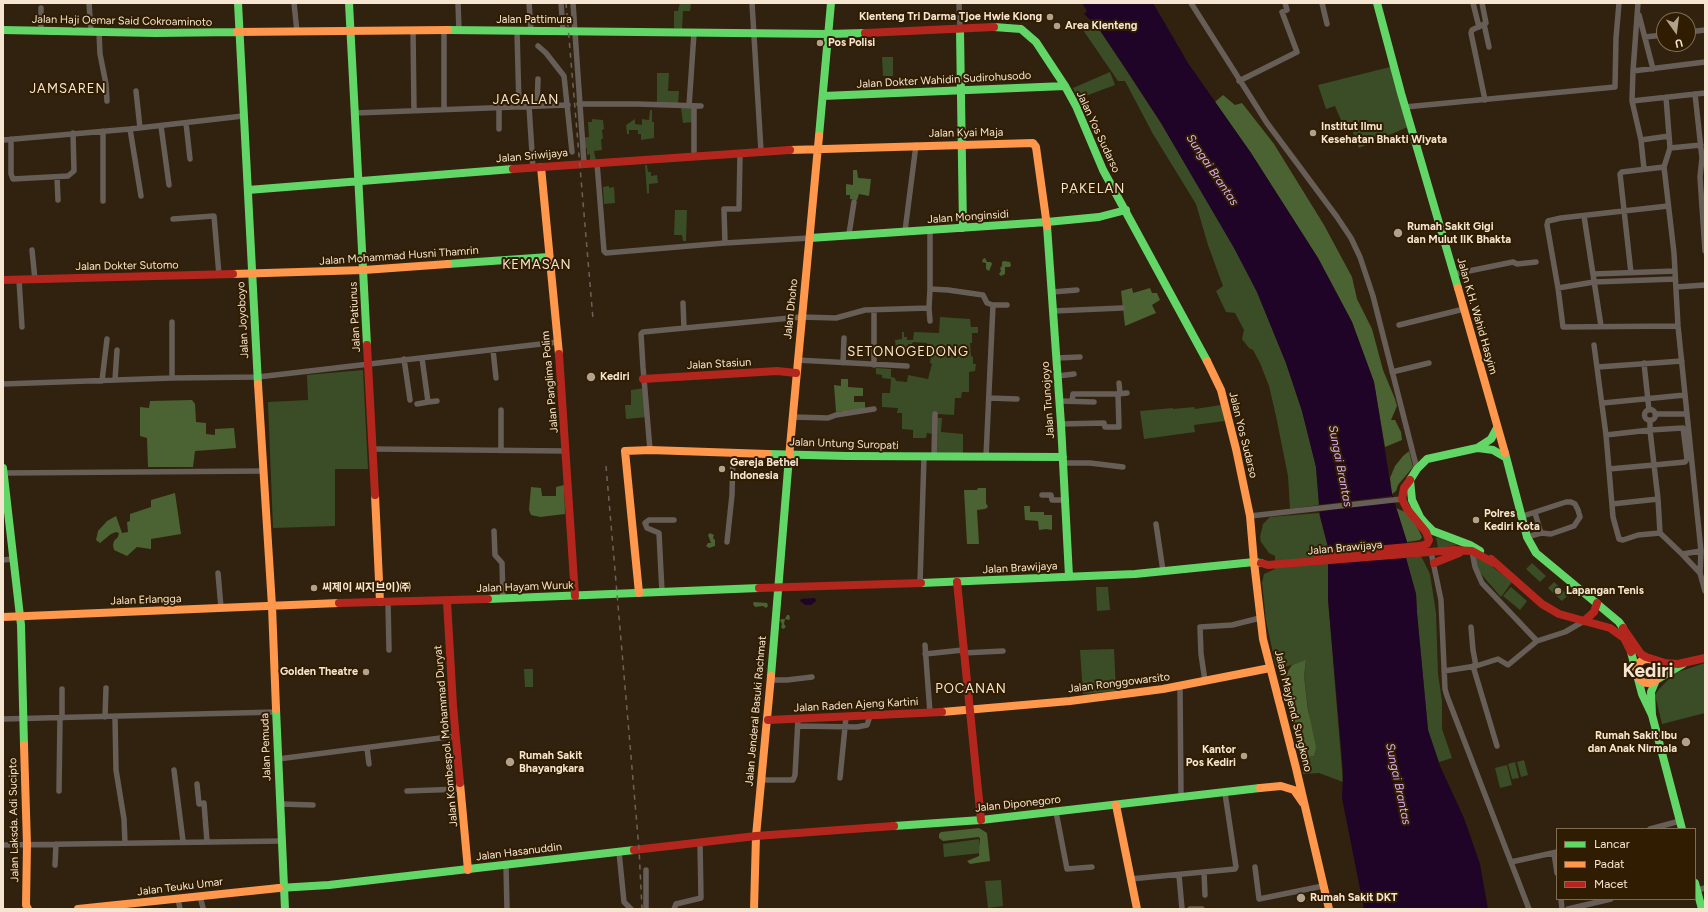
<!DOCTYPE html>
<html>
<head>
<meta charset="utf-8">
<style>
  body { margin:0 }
  #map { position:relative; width:1708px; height:912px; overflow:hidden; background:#30220e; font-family:Figtree,sans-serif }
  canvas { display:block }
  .frame { position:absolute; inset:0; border:4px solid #f6e5d1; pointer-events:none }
  .legend { position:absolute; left:1556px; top:828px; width:140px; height:72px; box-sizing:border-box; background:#301d01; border:1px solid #7f6d54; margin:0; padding:5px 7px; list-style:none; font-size:12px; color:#f6e5d1 }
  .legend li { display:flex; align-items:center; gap:8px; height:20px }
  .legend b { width:20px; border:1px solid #7f6d54 }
  .north { position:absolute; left:1656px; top:12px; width:40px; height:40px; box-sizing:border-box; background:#301d01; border:1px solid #7f6d54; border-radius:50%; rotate:166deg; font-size:11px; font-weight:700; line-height:16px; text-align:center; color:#f6e5d1 }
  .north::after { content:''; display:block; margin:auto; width:14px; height:18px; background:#b1a18d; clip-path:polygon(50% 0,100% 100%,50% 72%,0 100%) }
</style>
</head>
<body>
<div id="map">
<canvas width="1708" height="912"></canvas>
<div class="frame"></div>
<ul class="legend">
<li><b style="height:5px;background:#63d668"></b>Lancar</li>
<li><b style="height:5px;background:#ff974d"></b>Padat</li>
<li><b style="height:5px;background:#b3261e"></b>Macet</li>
</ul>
<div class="north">U</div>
</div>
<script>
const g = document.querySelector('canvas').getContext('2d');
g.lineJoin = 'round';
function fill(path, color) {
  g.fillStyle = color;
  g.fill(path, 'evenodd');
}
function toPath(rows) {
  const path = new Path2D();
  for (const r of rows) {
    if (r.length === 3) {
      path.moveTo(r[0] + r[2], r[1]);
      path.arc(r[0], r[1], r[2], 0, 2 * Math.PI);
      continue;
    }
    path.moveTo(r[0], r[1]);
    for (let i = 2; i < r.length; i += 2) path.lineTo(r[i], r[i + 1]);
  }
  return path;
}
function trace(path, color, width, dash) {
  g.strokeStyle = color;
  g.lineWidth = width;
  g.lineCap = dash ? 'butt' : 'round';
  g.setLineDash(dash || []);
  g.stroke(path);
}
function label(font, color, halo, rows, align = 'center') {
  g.font = font + ' Figtree,"Noto Sans KR",sans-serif';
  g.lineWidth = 4;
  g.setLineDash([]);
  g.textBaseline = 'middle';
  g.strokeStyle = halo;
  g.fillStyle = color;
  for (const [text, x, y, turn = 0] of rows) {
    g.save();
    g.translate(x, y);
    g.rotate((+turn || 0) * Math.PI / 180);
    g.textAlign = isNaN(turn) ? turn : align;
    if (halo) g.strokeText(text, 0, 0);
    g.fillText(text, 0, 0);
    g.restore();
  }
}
fill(toPath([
  [680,3,691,3,690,11,683,11,682,29,674,28,674,11,678,11],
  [1097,26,1161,123,1235,249,1257,292,1286,363,1302,411,1316,467,1319,505,1290,509,1288,476,1276,416,1269,386,1260,363,1253,350,1249,348,1242,339,1244,330,1235,313,1226,312,1216,291,1223,286,1208,245,1196,204,1153,134,1125,81,1118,81,1083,30],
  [882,57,893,57,893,76,883,76],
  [1394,66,1410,126,1359,148,1352,130,1346,132,1335,106,1326,109,1318,85],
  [1110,72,1115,85,1080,98,1078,95,1077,96,1073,88],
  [657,73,669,73,668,91,679,91,678,104,657,104],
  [693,107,693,122,683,123,681,108],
  [650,110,652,110,652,122,654,122,654,138,641,140,641,134,638,134,638,130,629,130,629,134,627,134,626,125,635,119,635,124,642,125,642,119,649,120],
  [592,119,603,120,604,129,602,130,603,139,601,139,602,150,594,151,596,161,590,162,590,154,587,155,587,148,583,148,582,138,589,137,588,122,592,122],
  [645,165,647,165,648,172,651,172,651,176,657,175,658,183,649,184,649,193,647,194],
  [609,186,609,188,614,187,615,203,604,204,603,187],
  [675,210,687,210,686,241,683,241,682,235,674,235],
  [940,317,970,319,971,327,978,327,978,333,972,333,972,343,970,343,971,356,973,357,973,364,976,364,975,371,969,372,969,392,962,392,961,398,955,398,954,415,938,414,937,418,942,418,941,432,963,434,963,454,935,453,933,434,927,433,926,438,913,438,913,430,902,429,902,413,897,413,898,408,882,407,882,393,890,393,891,379,882,378,882,375,876,374,876,368,891,369,891,377,895,378,896,381,907,382,908,375,928,379,932,364,930,363,931,356,926,355,927,343,913,342,912,344,908,344,908,350,905,350,896,348,895,340,902,339,902,332,904,332,904,337,907,337,907,340,913,340,914,332,939,333],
  [363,370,368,469,335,469,335,526,273,528,268,402,308,400,307,375],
  [645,388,648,417,626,419,625,405,631,405,631,390],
  [1221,405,1225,421,1194,425,1195,432,1144,439,1140,411,1173,408,1173,409,1194,407,1195,409],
  [1319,513,1328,547,1328,599,1343,782,1319,773,1303,774,1301,758,1314,756,1304,676,1306,661,1284,667,1276,667,1266,621,1262,583,1264,574,1275,569,1275,556,1269,553,1261,542,1260,537,1263,524,1270,517],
  [1436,537,1458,545,1438,548],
  [1474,555,1479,556,1512,582,1501,597,1476,568],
  [1421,556,1430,574,1436,613,1438,674,1442,701,1442,729,1452,758,1439,762,1428,730,1417,613,1416,594,1406,558],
  [1532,563,1546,576,1540,582,1526,569],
  [1554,582,1568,595,1562,601,1548,588],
  [1096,587,1108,587,1110,610,1097,611],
  [1511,587,1527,601,1520,610,1503,596],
  [1114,649,1116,691,1083,694,1080,650],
  [1705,663,1705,713,1662,724,1655,695,1659,689,1671,677,1678,672],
  [524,669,533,669,533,687,525,687],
  [1524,760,1528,775,1521,777,1517,762],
  [1515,762,1519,778,1512,779,1508,764],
  [1507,765,1512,785,1500,788,1495,768],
  [979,839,981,853,944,857,943,844],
  [1001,880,1003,906,988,908,985,881]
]), '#3a4d27');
fill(toPath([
  [1223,95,1235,105,1242,103,1274,144,1324,225,1352,277,1357,299,1372,329,1383,370,1395,399,1397,406,1391,420,1395,420,1401,432,1402,440,1385,447,1374,382,1352,322,1318,258,1251,153,1215,102],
  [853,170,857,170,858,178,871,179,869,196,859,194,857,200,850,199,850,195,846,195,846,184,853,185],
  [1071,185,1073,185,1075,188,1077,189,1082,188,1082,192,1068,195,1067,191,1070,190,1069,187],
  [985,258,987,262,991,262,992,264,989,271,986,269,986,263,982,262,983,259],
  [1004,261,1010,262,1011,265,1010,267,1005,267,1005,274,1001,276,999,274,1001,271,1000,268,1002,266,1002,262],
  [1132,288,1133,293,1150,288,1152,293,1157,293,1160,300,1152,305,1156,313,1125,326,1121,291],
  [841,379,848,379,848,387,863,388,863,396,854,396,854,402,865,402,865,409,836,412,834,385,841,386],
  [192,400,195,404,196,422,206,423,206,434,215,435,215,429,234,428,236,448,195,451,193,467,148,467,147,438,140,436,140,407,149,408,150,401],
  [1409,451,1413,467,1398,485,1396,491,1392,494,1390,478,1395,466,1403,456],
  [564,485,565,514,540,517,531,515,529,510,531,487,541,488,542,496,556,496,556,487],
  [978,488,986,488,986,503,988,507,985,509,977,510,979,544,967,544,964,490,977,490],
  [175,493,181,534,151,539,151,549,137,547,127,556,114,550,113,545,114,541,118,537,119,533,116,532,111,534,100,543,96,540,98,531,107,521,116,516,122,533,128,532,127,522,130,521,130,514,151,507,151,500],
  [1024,506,1030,506,1030,512,1044,512,1044,515,1052,515,1052,530,1046,529,1039,530,1038,521,1025,520],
  [1396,508,1405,512,1414,521,1422,537,1420,540,1407,542],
  [710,533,714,535,713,538,715,540,715,546,709,548,706,546,708,543,711,543,708,535],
  [754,602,767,603,768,606,766,608,763,606,755,607,753,604],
  [787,615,789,615,790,618,789,620,785,619,784,624,786,627,783,629,781,627,782,624,780,620,782,619,785,619],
  [1306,660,1304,676,1308,710,1316,747,1314,756,1301,758,1298,750,1284,677,1292,665],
  [979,828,987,833,990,861,970,864,967,861,979,856,980,839,979,837,943,841,939,838,939,834,941,832]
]), '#4b6332');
fill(toPath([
  [1082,3,1153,3,1188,63,1251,153,1318,258,1352,322,1374,382,1392,494,1407,542,1406,558,1416,594,1417,613,1428,730,1440,766,1464,818,1480,864,1488,909,1364,909,1342,798,1343,771,1328,599,1328,547,1320,516,1316,467,1302,411,1286,363,1257,292,1234,248,1161,123,1126,69,1097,26,1084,14,1087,11],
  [815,598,816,601,811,605,805,605,800,601,801,599],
  [1648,671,6]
]), '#1f0428');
fill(toPath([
  [1392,496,1392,502,1317,512,1317,505]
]), '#30220e');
trace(toPath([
  [89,3,91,32],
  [294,3,297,32],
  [458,3,459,31],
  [529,3,531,31],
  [561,3,563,31],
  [573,3,584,163],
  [752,3,761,151],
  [959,3,960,30],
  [1191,3,1267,123,1337,217,1351,238,1360,257,1373,296,1417,469],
  [1322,3,1327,24],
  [1473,3,1479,27],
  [1482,3,1486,23,1472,30,1471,33,1485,100],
  [1638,3,1633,71,1632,101,1641,140,1644,169],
  [1639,15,1653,69],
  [1484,24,1489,47],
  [413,30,414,110],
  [444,30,444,109],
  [41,31,41,8],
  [517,31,519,106],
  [99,32,100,54,106,84,107,101],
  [1688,32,1705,30],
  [1645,37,1664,35],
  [538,46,546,53,564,76,572,152],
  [1633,71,1705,62],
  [1239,81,1297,52,1282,12,1287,10,1285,3],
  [136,91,140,128],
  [1695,94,1702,158,1700,177,1705,251],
  [1666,97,1670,148],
  [1632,101,1705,93],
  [579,104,637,104,701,106],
  [537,105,538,79],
  [529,106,533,168],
  [689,106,694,33],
  [694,106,694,156],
  [499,107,499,129],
  [1405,107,1615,87,1616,38,1619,3],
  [355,113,568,105],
  [186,123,190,159],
  [161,126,169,185],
  [130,129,141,196],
  [103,131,103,201],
  [11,139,11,174,13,179,68,176,74,171,73,133],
  [3,140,130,129,243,116],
  [1641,140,1669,136],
  [1701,145,1670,148,1664,167,1674,253,1678,326,1701,551,1700,573,1705,591],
  [597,163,604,251,606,253,725,243,810,238],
  [57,177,58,200],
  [1668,206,1561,218,1548,221,1547,225,1558,288,1563,327,1678,326],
  [1584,216,1601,326],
  [173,219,214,216,219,275],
  [930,230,930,289,948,290,983,295,987,303,993,305,986,457],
  [905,231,916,145],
  [849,234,854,202],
  [725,243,724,209,739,209,740,153],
  [32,250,35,280],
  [1631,273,1620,174,1622,172,1664,167],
  [1454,274,1513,262,1517,264,1536,262],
  [1593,274,1675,271],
  [19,280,22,327],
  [1676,287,1705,285],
  [1558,288,1594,282,1675,279],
  [1052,292,1077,290],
  [683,303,684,328],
  [993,305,1007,305],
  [929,308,930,321],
  [874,310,874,365],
  [1053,311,1122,308],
  [172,322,172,378],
  [1399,325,1464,309],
  [1594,345,1606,435,1613,517,1619,539,1623,540,1638,535,1660,533],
  [493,350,496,378],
  [422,358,428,402,437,401],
  [1057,358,1080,357],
  [404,359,410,400],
  [797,360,907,366],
  [843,363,844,338],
  [1644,363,1649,410],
  [1598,367,1682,361],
  [1392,372,1429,363],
  [1058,376,1074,374],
  [115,380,117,350],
  [102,381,107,339],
  [1119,383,1120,394],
  [3,384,172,378,258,377,558,342],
  [1118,394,1127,393],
  [989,398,1017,399],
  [1060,401,1094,402],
  [1603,403,1685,395],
  [417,404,428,402],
  [1650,415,5.5],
  [501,410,501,451],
  [1655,414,1687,414],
  [793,417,828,418,836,415,874,409],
  [1061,424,1104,423,1105,427,1119,427,1118,394,1073,394,1072,401],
  [1606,435,1650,430,1650,420],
  [373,449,566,451],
  [650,450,643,367,641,334,643,332,801,317,836,318,865,310,929,308,930,289],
  [934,457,935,414],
  [1063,463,1090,463,1123,467],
  [1609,469,1654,465,1685,462,1687,459,1683,428,1650,430,1654,465,1658,499,1660,533,1682,554],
  [3,473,264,471],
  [1042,495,1051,495,1052,500,1065,500],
  [1612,504,1658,499],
  [1535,513,1541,533],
  [1250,516,1402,499],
  [1520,517,1566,502,1571,502,1575,504,1578,510,1580,517,1574,526,1551,534,1541,533,1527,537],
  [1156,524,1163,571],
  [494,531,495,555,502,563,503,599],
  [727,542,732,495,733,452],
  [1472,551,1475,567,1482,583,1537,641,1565,632,1584,621],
  [1431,552,1441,600,1445,689,1447,696,1529,909],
  [3,560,13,559],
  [218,573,221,608],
  [1700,573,1682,554,1701,551],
  [920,583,924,457],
  [662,592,659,533,647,528,645,523,649,520,674,520],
  [388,602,389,650],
  [1471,627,1473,650,1476,666],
  [925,645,930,713],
  [963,653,1003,651],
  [925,654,963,650],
  [1473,666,1497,746],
  [1444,671,1476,666,1498,659,1508,665,1537,641],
  [771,680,787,680,812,677],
  [1205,681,1201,654,1200,627,1232,625,1260,618],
  [1180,686,1181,798],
  [62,689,62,718],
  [105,717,106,688],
  [115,717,116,770,124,819,125,843],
  [3,719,276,712],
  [798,726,857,727,867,725,870,716],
  [367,748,369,764],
  [278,759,456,736],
  [174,770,183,841],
  [840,778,846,717],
  [761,780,793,780,795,775,798,719],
  [197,784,199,804,204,803,207,842],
  [59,791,60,718],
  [407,791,461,789],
  [280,804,313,805],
  [1056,812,1067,869,1092,867],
  [1650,829,1680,821],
  [3,845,282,841],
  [619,852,624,902,631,909],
  [1554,853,1557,873],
  [1511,862,1557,852],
  [55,865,56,844],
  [506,866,507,909],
  [1255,867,1259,899,1323,886],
  [646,870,646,909],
  [1204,872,1205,895],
  [1179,875,1182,909],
  [1130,879,1235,869,1236,867,1225,793],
  [1697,890,1705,888],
  [200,896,203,908],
  [178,899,180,909],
  [1561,899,1562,909],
  [674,909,676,904,701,898,700,843],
  [1190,909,1202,909],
  [1568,909,1611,899]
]), '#685e58', 5.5);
trace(toPath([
  [238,3,258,384],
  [349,3,367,345],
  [1377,3,1401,93,1458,288],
  [994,27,1021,29,1036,42,1065,86,1076,106,1103,170,1207,361],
  [3,30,155,33,237,32],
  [448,30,829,34,865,33],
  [960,30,963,228],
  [823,96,1065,86],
  [819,136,831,3],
  [248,190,513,169],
  [1047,226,1061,424,1069,576],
  [810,238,1047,222,1099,217,1126,210],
  [448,264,549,257],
  [1478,448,1493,450,1505,457],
  [1505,453,1527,537,1536,553,1619,622,1623,628],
  [768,454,846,456,1063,457],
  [3,468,21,625,24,745],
  [1480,551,1470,545,1433,531,1425,523,1420,517,1412,500,1410,480,1417,469,1427,459,1477,448,1491,439,1497,428],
  [921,583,1135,574,1254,562,1261,563],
  [488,599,759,588],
  [1631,652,1642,694,1652,715,1682,829],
  [771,676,789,457],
  [276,709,285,909],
  [1652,715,1651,692,1656,680,1683,664],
  [894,826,981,820,1260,788],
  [1695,883,1702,909],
  [279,888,329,885,634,850]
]), '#63d668', 8);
trace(toPath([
  [237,32,448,30],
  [790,150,1033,143,1036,147,1047,226],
  [541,167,559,354],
  [233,274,364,270,448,264],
  [1458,288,1505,453],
  [1207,361,1221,390,1236,449,1250,516,1254,562],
  [258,384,272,606,276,709],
  [789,457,819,136],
  [375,495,380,602],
  [1254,562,1263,639,1296,768,1329,909],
  [639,593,625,451,650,450,768,454],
  [3,617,339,603],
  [1648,671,12],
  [942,712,1070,701,1163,689,1270,668],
  [24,745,27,845,26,905,28,909],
  [460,783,468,870],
  [1260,788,1281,786,1294,790,1303,803],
  [1116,805,1137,909],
  [78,909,279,888],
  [754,909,756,836,771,676]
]), '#ff974d', 8);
trace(toPath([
  [865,33,994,27],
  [513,169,790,150],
  [3,280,233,274],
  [367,345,375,495],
  [559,354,575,596],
  [643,379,777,371,796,373],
  [1317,555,1420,546,1427,544,1429,540,1426,532,1407,509,1402,499,1404,488,1410,480],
  [1491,559,1542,604,1559,614,1610,628,1624,638,1631,652],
  [1261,563,1268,565,1454,550,1472,551,1494,563],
  [1434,563,1459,553],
  [957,582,981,820],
  [759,588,921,583],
  [447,601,453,706,460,783],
  [339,603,488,599],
  [1584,621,1594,612,1597,603],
  [1623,628,1641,654,1646,657,1665,663,1678,664,1705,658],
  [768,720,942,712],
  [634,850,756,836,894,826]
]), '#b3261e', 8);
trace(toPath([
  [566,3,593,319],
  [606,466,639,849,642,909]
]), '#6c6259', 1.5, [5, 5]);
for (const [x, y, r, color] of [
  [1050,17,4,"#b1a18d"],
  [1057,26,4,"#b1a18d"],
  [820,43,4,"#b1a18d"],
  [1313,133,4,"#b1a18d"],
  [1398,233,5,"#b1a18d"],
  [591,377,5,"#b1a18d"],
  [722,469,4,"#b1a18d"],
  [1476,520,4,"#b1a18d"],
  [314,588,4,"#b1a18d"],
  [1558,591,4,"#b1a18d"],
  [366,672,4,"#b1a18d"],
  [1686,742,5,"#b1a18d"],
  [1244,756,4,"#b1a18d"],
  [510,762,5,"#b1a18d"],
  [1301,898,5,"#b1a18d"]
]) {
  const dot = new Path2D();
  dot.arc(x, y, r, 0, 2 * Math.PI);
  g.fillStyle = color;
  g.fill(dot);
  trace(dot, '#301d01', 1.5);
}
label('bold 11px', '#f6e5d1', '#301d01', [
  ["Klenteng Tri Darma Tjoe Hwie Kiong",1042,17,"right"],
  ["Area Klenteng",1065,26],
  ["Pos Polisi",828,43],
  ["Institut Ilmu",1321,127],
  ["Kesehatan Bhakti Wiyata",1321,140],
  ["Rumah Sakit Gigi",1407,227],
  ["dan Mulut IIK Bhakta",1407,240],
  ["Kediri",600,377],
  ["Gereja Bethel",730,463],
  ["Indonesia",730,476],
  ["Polres",1484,514],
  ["Kediri Kota",1484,527],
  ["씨제이 씨지브이)㈜",322,588],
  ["Lapangan Tenis",1566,591],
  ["Golden Theatre",358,672,"right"],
  ["Rumah Sakit Ibu",1677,736,"right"],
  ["dan Anak Nirmala",1677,749,"right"],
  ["Kantor",1236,750,"right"],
  ["Pos Kediri",1236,763,"right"],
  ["Rumah Sakit",519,756],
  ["Bhayangkara",519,769],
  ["Rumah Sakit DKT",1310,898]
], 'left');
label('11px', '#f6e5d1', '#301d01', [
  ["Jalan Pattimura",534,20],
  ["Jalan Haji Oemar Said Cokroaminoto",122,21,1],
  ["Jalan Dokter Wahidin Sudirohusodo",944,80,-3],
  ["Jalan Yos Sudarso",1098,132,65],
  ["Jalan Kyai Maja",966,133,-1],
  ["Jalan Sriwijaya",532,156,-5],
  ["Jalan Monginsidi",968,217,-4],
  ["Jalan Mohammad Husni Thamrin",399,256,-4],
  ["Jalan Dokter Sutomo",127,266,-1],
  ["Jalan Dhoho",791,309,-84],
  ["Jalan K.H. Wahid Hasyim",1477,316,74],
  ["Jalan Patiunus",355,317,-93],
  ["Jalan Joyoboyo",243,320,-93],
  ["Jalan Stasiun",719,364,-3],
  ["Jalan Panglima Polim",550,382,-95],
  ["Jalan Trunojoyo",1048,400,-94],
  ["Jalan Yos Sudarso",1243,435,76],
  ["Jalan Untung Suropati",844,444,2],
  ["Jalan Brawijaya",1345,548,-5],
  ["Jalan Brawijaya",1020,568,-3],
  ["Jalan Hayam Wuruk",525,587,-2],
  ["Jalan Erlangga",146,600,-2],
  ["Jalan Ronggowarsito",1119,683,-7],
  ["Jalan Raden Ajeng Kartini",856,705,-3],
  ["Jalan Jenderal Basuki Rachmat",756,711,-85],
  ["Jalan Mayjend. Sungkono",1293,711,76],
  ["Jalan Kombespol. Mohammad Duryat",446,736,-95],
  ["Jalan Pemuda",266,747,-92],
  ["Jalan Diponegoro",1018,804,-6],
  ["Jalan Laksda. Adi Sucipto",14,820,-91],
  ["Jalan Hasanuddin",519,852,-7],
  ["Jalan Teuku Umar",180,887,-7]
]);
label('italic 12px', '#ddadf8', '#301d01', [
  ["Sungai Brantas",1212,170,56],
  ["Sungai Brantas",1340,466,79],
  ["Sungai Brantas",1398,784,78]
]);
g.letterSpacing = '1px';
label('13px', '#f6e5d1', '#301d01', [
  ["JAMSAREN",68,89],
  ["JAGALAN",526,100],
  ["PAKELAN",1093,189],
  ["KEMASAN",537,265],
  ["SETONOGEDONG",908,352],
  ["POCANAN",971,689]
]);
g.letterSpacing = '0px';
label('bold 19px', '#f6e5d1', '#301d01', [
  ["Kediri",1648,671]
]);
</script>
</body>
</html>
